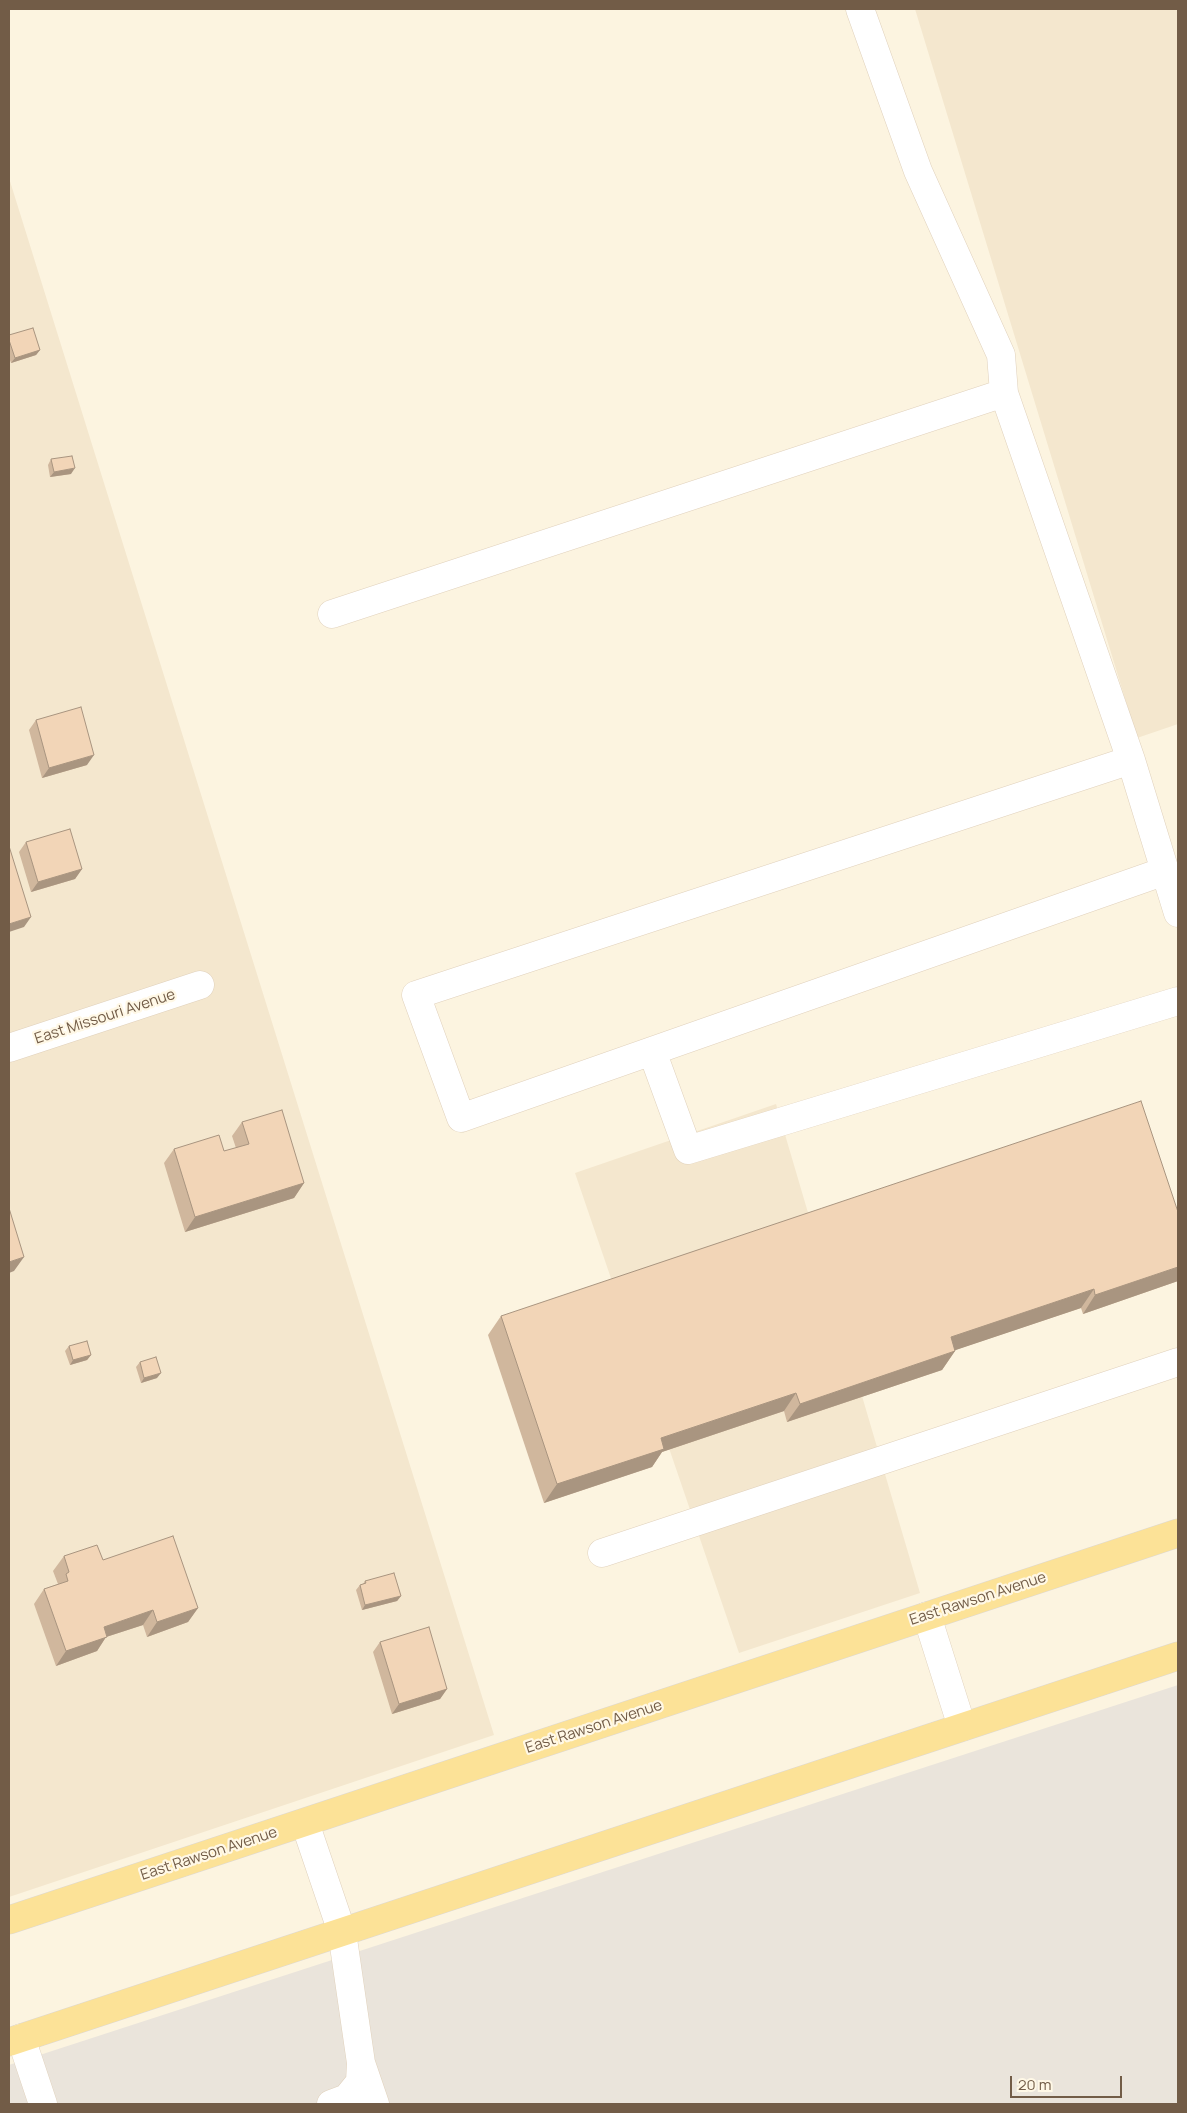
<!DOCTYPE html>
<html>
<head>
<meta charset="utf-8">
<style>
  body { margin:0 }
  #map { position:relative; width:1187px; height:2113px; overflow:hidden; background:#fcf4e0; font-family:Manrope,sans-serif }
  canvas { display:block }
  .frame { position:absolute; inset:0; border:10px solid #725c47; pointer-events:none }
  .scale { position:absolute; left:1010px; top:2076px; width:112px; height:22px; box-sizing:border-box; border:2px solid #725c47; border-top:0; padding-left:6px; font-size:15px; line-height:18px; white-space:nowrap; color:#725c47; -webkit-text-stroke:4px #fff8e6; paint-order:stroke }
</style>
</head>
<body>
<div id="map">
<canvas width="1187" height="2113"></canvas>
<div class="frame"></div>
<div class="scale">20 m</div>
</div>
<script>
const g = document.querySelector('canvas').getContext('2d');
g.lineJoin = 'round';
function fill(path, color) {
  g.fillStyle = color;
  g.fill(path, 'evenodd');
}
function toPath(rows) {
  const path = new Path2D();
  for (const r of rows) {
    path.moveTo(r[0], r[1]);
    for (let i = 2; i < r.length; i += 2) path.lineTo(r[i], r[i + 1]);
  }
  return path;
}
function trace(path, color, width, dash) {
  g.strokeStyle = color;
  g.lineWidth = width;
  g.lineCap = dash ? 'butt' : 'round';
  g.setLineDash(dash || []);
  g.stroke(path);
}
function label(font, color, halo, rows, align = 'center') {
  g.font = font + ' Manrope,sans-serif';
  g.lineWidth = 4.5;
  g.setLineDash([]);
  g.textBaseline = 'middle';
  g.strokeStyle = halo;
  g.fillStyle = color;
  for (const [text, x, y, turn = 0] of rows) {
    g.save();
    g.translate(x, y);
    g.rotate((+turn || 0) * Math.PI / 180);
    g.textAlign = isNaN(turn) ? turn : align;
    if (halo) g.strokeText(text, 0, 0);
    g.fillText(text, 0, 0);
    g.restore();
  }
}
fill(toPath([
  [915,9,1178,9,1178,724,1137,738],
  [9,178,494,1735,9,1897],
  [776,1104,920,1593,739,1653,575,1173]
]), '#f4e7ce');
fill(toPath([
  [1178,1685,1178,2104,9,2104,9,2065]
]), '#eae4db');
const minor = toPath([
  [860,9,918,171,1001,355,1004,393],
  [332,614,1004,393,1131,760],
  [1165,871,461,1118,416,995,1131,760,1165,871,1178,913],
  [9,1048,200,985],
  [652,1051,688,1150,1178,1001],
  [602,1553,1178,1362],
  [927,1616,962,1727],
  [305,1823,342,1932,361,2063,360,2082,347,2098,331,2104],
  [21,2038,43,2104],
  [361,2063,375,2104]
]);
const major = toPath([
  [9,1920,1178,1533],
  [9,2042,1178,1656]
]);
trace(minor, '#e0d1bc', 29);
trace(major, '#ddd8d3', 29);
trace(minor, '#fff', 28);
trace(major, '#fce297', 28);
fill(toPath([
  [9,335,40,350,36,355,11,363,9,357],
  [51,459,71,474,50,477,48,465],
  [36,720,87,765,42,778,29,730],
  [26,842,82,869,75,879,31,892,19,852],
  [242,1122,304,1183,294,1198,185,1232,164,1163,174,1149,224,1151,236,1148,232,1136],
  [1178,1212,1178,1281,1083,1314,1081,1308,955,1350,955,1351,942,1370,787,1422,784,1411,662,1452,652,1467,544,1503,488,1335,501,1316],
  [69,1346,91,1355,87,1360,70,1365,65,1351],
  [140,1362,157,1378,141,1383,136,1367],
  [64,1556,103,1560,198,1608,188,1622,147,1637,143,1625,106,1637,97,1651,56,1666,34,1604,44,1589,58,1584,53,1571],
  [365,1581,401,1596,397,1601,362,1610,356,1590,360,1585,363,1584],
  [380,1642,447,1689,440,1699,392,1714,373,1652]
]), '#d0b79d');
fill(toPath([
  [40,350,36,355,11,363,15,358],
  [75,468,71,474,50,477,54,472],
  [94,755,87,765,42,778,49,768],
  [82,869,75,879,31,892,38,882],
  [31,917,24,927,9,932,9,924],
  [304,1183,294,1198,185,1232,195,1217],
  [24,1257,14,1271,9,1273,9,1262],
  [1178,1267,1178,1281,1083,1314,1095,1295],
  [1094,1289,1081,1308,938,1356,951,1337],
  [955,1351,942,1370,787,1422,800,1404],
  [91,1355,87,1360,70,1365,73,1360],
  [161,1373,157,1378,141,1383,144,1378],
  [796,1393,784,1411,662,1452,652,1467,544,1503,557,1484,661,1438],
  [401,1596,397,1601,362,1610,365,1605],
  [198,1608,188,1622,147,1637,157,1622],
  [153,1610,143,1625,106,1637,97,1651,56,1666,66,1651,104,1627],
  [447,1689,440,1699,392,1714,399,1704]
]), '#a99580');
const building = toPath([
  [33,328,40,350,15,358,9,340,9,335,33,328],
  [72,456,75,468,54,472,51,459,72,456],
  [81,707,94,755,49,768,36,720,81,707],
  [70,829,82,869,38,882,26,842,70,829],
  [9,846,31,917,9,924,9,846],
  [1141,1101,1178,1212,1178,1267,1095,1295,1094,1289,951,1337,955,1351,800,1404,796,1393,661,1438,664,1449,557,1484,501,1316,1141,1101],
  [282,1110,304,1183,195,1217,174,1149,219,1135,224,1151,249,1144,242,1122,282,1110],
  [9,1208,24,1257,9,1262,9,1208],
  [87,1341,91,1355,73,1360,69,1346,87,1341],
  [156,1357,161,1373,144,1378,140,1362,156,1357],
  [173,1536,198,1608,157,1622,153,1610,104,1627,107,1637,66,1651,44,1589,68,1581,66,1574,69,1572,64,1556,97,1545,103,1560,173,1536],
  [394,1573,401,1596,365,1605,360,1585,366,1583,365,1581,394,1573],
  [429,1627,447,1689,399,1704,380,1642,429,1627]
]);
fill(building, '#f2d5b7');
trace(building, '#a99580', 1);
label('15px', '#725c47', '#fff8e6', [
  ["East Missouri Avenue",105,1017,-18],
  ["East Rawson Avenue",978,1599,-18],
  ["East Rawson Avenue",594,1727,-18],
  ["East Rawson Avenue",209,1854,-18]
]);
</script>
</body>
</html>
